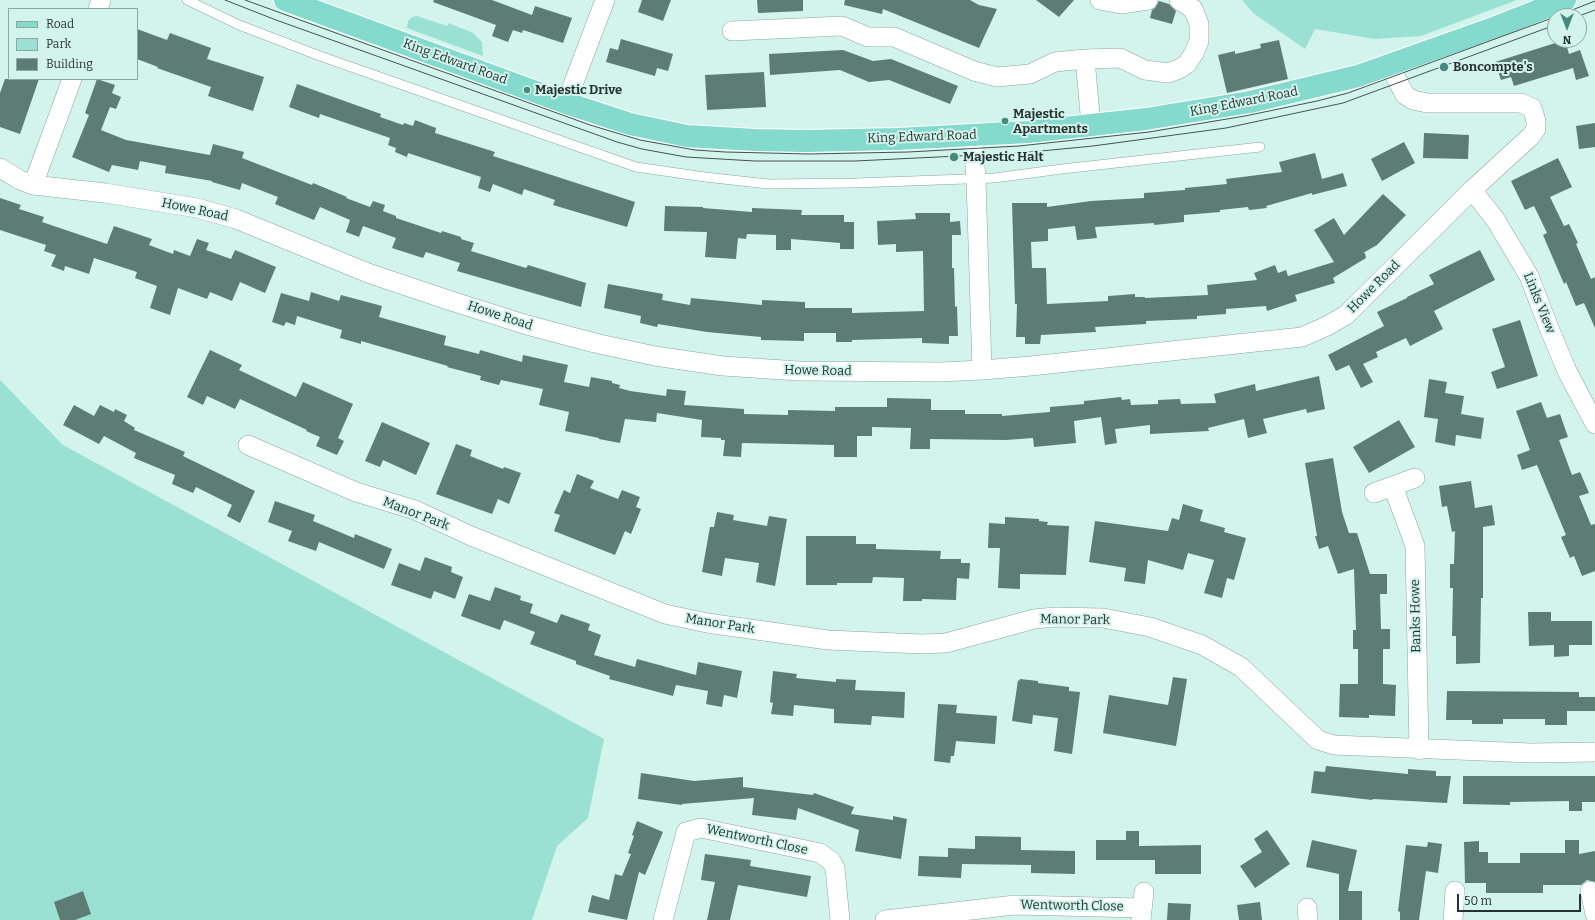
<!DOCTYPE html>
<html>
<head>
<meta charset="utf-8">
<style>
  body { margin:0 }
  #map { position:relative; width:1595px; height:920px; overflow:hidden; background:#d3f4ed; font-family:Bitter,serif }
  canvas { display:block }
  .legend { position:absolute; left:8px; top:8px; width:130px; height:72px; box-sizing:border-box; background:#d3f4ed; border:1px solid #8ea7a1; margin:0; padding:5px 7px; list-style:none; font-size:12px; color:#263330 }
  .legend li { display:flex; align-items:center; gap:8px; height:20px }
  .legend b { width:20px; border:1px solid #8ea7a1 }
  .north { position:absolute; left:1547px; top:8px; width:40px; height:40px; box-sizing:border-box; background:#d3f4ed; border:1px solid #8ea7a1; border-radius:50%; rotate:180deg; font-size:11px; font-weight:700; line-height:16px; text-align:center; color:#263330 }
  .north::after { content:''; display:block; margin:auto; width:14px; height:18px; background:#468a7d; clip-path:polygon(50% 0,100% 100%,50% 72%,0 100%) }
  .scale { position:absolute; left:1457px; top:894px; width:124px; height:18px; box-sizing:border-box; border:2px solid #263330; border-top:0; padding-left:5px; font-size:12px; line-height:14px; white-space:nowrap; color:#263330; -webkit-text-stroke:3px #d3f4ed; paint-order:stroke }
</style>
</head>
<body>
<div id="map">
<canvas width="1595" height="920"></canvas>
<ul class="legend">
<li><b style="height:5px;background:#83dacd"></b>Road</li>
<li><b style="height:11px;background:#9be1d3"></b>Park</li>
<li><b style="height:11px;background:#5e7c76"></b>Building</li>
</ul>
<div class="north">N</div>
<div class="scale">50 m</div>
</div>
<script>
const g = document.querySelector('canvas').getContext('2d');
g.lineJoin = 'round';
function fill(path, color) {
  g.fillStyle = color;
  g.fill(path, 'evenodd');
}
function toPath(rows) {
  const path = new Path2D();
  for (const r of rows) {
    path.moveTo(r[0], r[1]);
    for (let i = 2; i < r.length; i += 2) path.lineTo(r[i], r[i + 1]);
  }
  return path;
}
function trace(path, color, width, dash) {
  g.strokeStyle = color;
  g.lineWidth = width;
  g.lineCap = dash ? 'butt' : 'round';
  g.setLineDash(dash || []);
  g.stroke(path);
}
function label(font, color, halo, rows, align = 'center') {
  g.font = font + ' Bitter,serif';
  g.lineWidth = 4;
  g.setLineDash([]);
  g.textBaseline = 'middle';
  g.strokeStyle = halo;
  g.fillStyle = color;
  for (const [text, x, y, turn = 0] of rows) {
    g.save();
    g.translate(x, y);
    g.rotate((+turn || 0) * Math.PI / 180);
    g.textAlign = isNaN(turn) ? turn : align;
    if (halo) g.strokeText(text, 0, 0);
    g.fillText(text, 0, 0);
    g.restore();
  }
}
fill(toPath([
  [1242,0,1517,0,1421,36,1375,39,1315,29,1305,49,1253,13],
  [417,16,447,26,449,23,473,33,482,42,483,56,407,28,408,21,412,17],
  [0,380,63,445,604,739,588,818,557,846,532,920,0,920]
]), '#9be1d3');
fill(toPath([
  [434,0,492,0,532,15,535,6,572,18,563,43,523,30,522,33,513,30,508,42,492,36,496,25,433,2],
  [642,0,671,0,663,21,638,12],
  [757,0,803,0,803,11,758,13],
  [845,0,970,0,979,5,997,9,979,48,883,9,882,14,844,5],
  [1036,0,1074,0,1059,17],
  [1159,1,1169,4,1176,11,1172,24,1150,18,1152,10,1155,8],
  [137,29,167,40,170,33,211,48,207,59,264,77,253,111,208,96,211,87,157,68,158,67,137,59],
  [621,39,673,54,668,71,657,68,655,76,606,62,610,48,618,50],
  [1279,40,1288,79,1227,93,1218,55,1235,51,1235,54,1261,48,1260,44],
  [1565,40,1569,54,1580,50,1589,76,1576,80,1573,68,1514,86,1511,77,1501,80,1495,62],
  [843,50,873,61,891,59,958,86,950,104,889,80,869,82,840,70,770,75,769,54],
  [764,72,766,107,707,110,705,75],
  [5,79,39,79,20,134,0,127,0,93],
  [97,79,115,85,112,93,121,97,116,109,110,107,101,130,126,140,210,155,213,144,244,152,242,158,312,185,313,183,347,197,346,198,370,207,373,201,385,205,383,211,396,216,396,218,441,233,442,231,461,237,461,239,474,243,471,251,526,268,528,265,586,283,581,307,457,271,460,263,426,252,423,258,392,248,396,238,363,226,359,237,346,232,350,220,320,207,314,220,275,204,278,197,242,183,240,190,212,182,212,181,165,173,166,166,140,161,138,170,112,165,109,172,72,157,89,115,85,113],
  [297,84,381,114,380,117,403,125,404,123,413,126,415,120,436,128,435,133,495,152,493,156,635,202,627,227,553,205,555,200,524,189,522,195,493,184,490,192,478,188,481,177,408,153,407,157,395,152,396,148,388,145,390,138,320,114,319,118,289,107],
  [1595,123,1595,147,1579,149,1576,126],
  [1424,133,1469,135,1468,159,1423,158],
  [1404,142,1415,163,1382,181,1371,159],
  [1315,153,1322,179,1343,173,1347,186,1312,195,1312,193,1266,206,1267,208,1249,210,1248,207,1220,210,1220,212,1184,215,1184,222,1154,225,1154,223,1095,227,1097,238,1077,240,1075,226,1048,229,1048,241,1031,242,1032,268,1046,268,1047,304,1108,301,1108,296,1135,294,1135,297,1145,297,1145,298,1208,295,1207,285,1257,280,1254,273,1275,265,1278,273,1286,270,1288,276,1334,262,1314,230,1334,218,1344,235,1383,194,1406,215,1377,245,1363,253,1365,253,1366,258,1333,278,1335,283,1295,295,1297,301,1267,311,1266,306,1226,309,1226,314,1197,316,1197,319,1146,321,1146,324,1095,327,1096,332,1041,335,1040,344,1025,344,1025,337,1016,337,1017,304,1015,304,1012,203,1047,203,1047,207,1091,201,1144,198,1144,193,1185,190,1185,188,1227,184,1226,179,1282,172,1279,162],
  [1558,158,1572,187,1550,197,1564,226,1569,224,1578,243,1576,244,1591,279,1595,277,1595,328,1584,303,1576,306,1566,282,1564,284,1543,235,1547,233,1534,206,1525,210,1511,181],
  [0,198,21,205,19,209,44,217,42,222,107,244,114,226,152,239,149,245,173,254,174,250,190,256,197,239,209,243,206,250,231,259,235,250,276,267,265,293,240,282,232,301,210,292,207,299,178,288,170,315,150,308,157,286,135,278,137,272,94,258,89,274,65,266,64,271,51,266,56,255,44,251,46,245,0,230],
  [665,206,703,207,703,208,752,212,752,208,802,210,801,215,844,215,844,222,854,222,854,249,840,249,840,243,791,239,791,250,776,250,776,235,747,234,746,239,738,238,736,259,705,257,707,232,664,231],
  [915,213,950,213,950,222,960,221,961,235,952,235,952,268,954,268,955,307,957,306,958,336,949,336,949,344,922,343,922,338,852,340,852,342,836,342,836,333,804,333,804,341,761,340,761,337,707,332,658,324,657,327,640,323,641,316,604,308,608,284,663,294,662,300,690,305,691,298,762,305,762,300,805,302,805,308,852,308,852,313,924,311,923,251,896,252,896,244,878,245,877,221,916,219],
  [1480,250,1495,280,1434,311,1443,329,1410,346,1406,338,1376,352,1378,357,1363,364,1373,382,1361,388,1349,365,1336,371,1328,355,1384,326,1377,312,1407,298,1407,297,1434,284,1429,275],
  [311,292,339,301,341,295,382,306,379,317,446,336,444,345,479,354,480,350,522,362,523,355,568,365,564,382,589,387,591,377,612,381,612,383,620,385,619,388,630,391,666,396,667,389,686,391,684,405,744,409,744,414,788,415,788,410,835,411,835,407,887,407,887,398,931,399,931,410,965,410,965,414,1002,414,1002,416,1050,412,1050,407,1084,404,1084,401,1121,397,1122,400,1130,399,1131,405,1158,404,1158,400,1180,399,1181,404,1216,403,1214,394,1255,384,1256,391,1319,376,1325,409,1307,413,1306,409,1263,419,1267,433,1248,438,1244,419,1208,428,1209,431,1150,434,1150,425,1115,429,1117,443,1105,445,1101,417,1074,421,1076,443,1034,447,1033,438,1006,440,930,439,930,449,910,449,911,428,872,427,872,436,857,436,857,457,834,457,834,445,742,443,741,457,723,456,725,440,721,440,721,438,701,437,702,420,657,413,656,422,625,419,620,443,599,439,599,438,565,431,569,412,539,405,543,389,501,380,499,385,480,380,481,376,447,367,448,366,361,341,361,344,340,338,342,330,297,316,295,325,286,322,284,326,272,322,281,293,309,301],
  [1520,320,1538,376,1497,389,1491,372,1505,367,1492,329],
  [210,350,242,365,239,370,296,397,303,382,353,404,338,438,344,441,337,455,316,446,320,437,306,431,307,430,240,399,235,409,207,396,203,405,187,397],
  [1429,379,1447,382,1445,393,1464,396,1461,414,1484,418,1481,439,1456,435,1455,446,1435,442,1438,419,1424,417],
  [1541,402,1547,418,1560,414,1568,437,1559,440,1572,475,1580,472,1589,493,1579,496,1591,525,1595,524,1595,571,1582,576,1574,556,1570,558,1561,537,1566,535,1537,465,1522,470,1517,455,1530,450,1516,411],
  [74,405,94,416,100,405,114,412,115,409,127,415,124,421,135,428,134,430,185,452,183,456,255,491,240,523,227,516,232,505,196,487,193,493,172,484,175,475,134,458,136,453,104,436,99,444,63,425],
  [1399,420,1415,447,1369,473,1353,447],
  [382,422,430,443,416,475,383,460,380,467,365,461],
  [456,444,472,450,470,456,503,469,504,467,521,473,509,504,498,499,492,514,436,494],
  [1333,458,1342,512,1349,533,1357,533,1370,574,1387,574,1387,594,1380,594,1381,629,1390,629,1390,649,1383,649,1383,684,1396,685,1395,716,1369,715,1369,718,1339,717,1340,684,1358,684,1358,649,1353,649,1353,630,1356,630,1354,569,1338,574,1328,546,1319,549,1315,536,1317,536,1305,463],
  [577,474,594,481,590,488,618,499,622,490,640,497,636,507,641,509,631,534,625,531,615,555,554,531,560,515,554,513,564,490,570,493],
  [1471,481,1475,508,1492,505,1495,525,1483,527,1483,598,1481,598,1480,663,1456,664,1456,636,1452,636,1453,588,1450,588,1450,564,1454,564,1455,531,1452,532,1447,506,1442,507,1439,486],
  [275,501,315,515,313,521,354,538,355,534,392,549,384,569,319,542,316,551,288,541,292,531,268,522],
  [1183,504,1203,510,1200,521,1225,528,1224,532,1246,538,1234,580,1227,578,1222,598,1204,593,1214,560,1188,553,1183,570,1148,560,1145,584,1124,581,1126,568,1089,562,1095,521,1168,531,1172,518,1179,520],
  [717,512,734,515,733,520,767,526,769,516,787,519,775,586,756,582,759,563,725,558,722,576,702,572,710,527,714,527],
  [1005,517,1039,519,1039,521,1048,522,1047,525,1069,526,1066,575,1020,574,1020,589,998,588,1000,548,988,548,989,523,1005,524],
  [806,536,856,536,856,544,876,544,876,549,941,551,940,559,961,559,961,563,970,563,969,579,957,578,956,600,922,599,922,601,903,601,904,578,873,577,872,583,837,583,837,585,806,585],
  [425,557,452,567,451,572,463,577,455,599,434,591,431,599,391,585,399,563,420,571],
  [495,587,521,596,520,600,533,604,530,613,557,623,561,614,590,624,588,630,601,635,594,655,635,667,637,659,696,675,698,662,742,671,737,698,724,695,722,707,706,704,708,691,676,685,673,696,609,679,610,676,576,664,576,661,530,644,535,632,504,620,500,630,461,616,469,594,490,601],
  [1528,612,1551,612,1551,621,1592,621,1592,645,1569,645,1569,656,1554,657,1554,645,1529,646],
  [773,671,797,674,796,678,836,682,836,679,856,680,855,690,905,692,904,718,872,716,871,725,834,723,834,709,794,705,793,716,771,714,773,703,770,702],
  [1173,677,1187,679,1176,746,1103,733,1109,695,1168,705],
  [1020,679,1038,681,1038,683,1069,687,1069,691,1080,692,1072,754,1054,751,1058,718,1033,715,1032,724,1012,721,1018,680,1019,681],
  [1447,691,1579,692,1579,697,1595,697,1595,711,1567,711,1567,725,1545,725,1545,719,1503,719,1503,724,1472,724,1472,720,1446,720],
  [938,704,957,705,956,713,997,716,995,744,956,741,954,756,951,756,950,763,934,761],
  [1326,766,1408,774,1408,769,1436,771,1436,776,1451,776,1447,803,1373,799,1372,800,1311,793,1314,771,1325,772],
  [641,773,694,781,743,777,743,787,813,795,814,793,854,807,851,814,893,820,893,816,907,819,901,859,855,851,859,830,798,808,796,820,752,815,754,798,682,804,682,805,638,799],
  [1463,776,1595,776,1595,802,1582,802,1582,811,1569,811,1569,801,1510,802,1510,805,1463,804],
  [637,821,663,832,645,875,639,872,627,920,588,912,592,895,609,900,615,874,622,876,631,854,628,853,634,836,632,835],
  [1267,830,1290,864,1255,888,1240,866,1262,852,1254,839],
  [1126,831,1139,831,1139,846,1201,845,1201,874,1155,874,1155,860,1096,860,1096,840,1126,840],
  [975,836,1021,837,1021,850,1075,851,1075,874,1031,873,1031,865,962,864,961,878,918,876,919,856,948,857,948,848,975,849],
  [1312,840,1357,850,1348,891,1362,891,1362,920,1339,920,1339,874,1306,867],
  [1565,840,1579,840,1579,854,1595,851,1595,882,1587,880,1581,885,1543,885,1543,893,1486,893,1486,883,1465,883,1464,842,1479,841,1479,852,1488,852,1488,863,1520,863,1520,853,1565,853],
  [1428,842,1442,844,1438,873,1426,871,1419,920,1400,920,1400,912,1398,911,1406,845,1427,847],
  [705,854,751,860,750,866,811,876,807,897,738,885,730,920,707,920,715,882,701,880],
  [83,891,91,914,75,920,60,920,54,902],
  [1260,902,1262,920,1239,920,1237,905],
  [1168,903,1191,904,1190,920,1167,920]
]), '#5e7c76');
const service = toPath([
  [187,0,239,25,320,56,636,167,705,177,768,184,855,183,994,178,1062,169,1260,147]
]);
const minor = toPath([
  [1100,0,1121,4,1148,0],
  [98,9,101,0],
  [732,31,842,26,868,37,894,37,974,71,997,77,1030,74,1055,62,1085,59,1120,58,1145,70,1168,73,1179,69,1187,64,1194,53,1199,41,1199,24,1193,9,1179,0],
  [1085,59,1091,125],
  [566,103,605,0],
  [973,136,976,179,982,370],
  [0,168,20,180,33,185,105,193,197,208,236,219,368,273,448,300,527,325,595,343,655,356,723,366,799,371,940,372,982,370,1031,366,1302,337,1327,326,1346,315,1472,190,1531,136,1536,129,1536,121,1532,108,1521,103,1427,103,1413,100,1405,95,1389,65],
  [33,185,72,79],
  [1472,190,1495,219,1529,276,1549,328,1567,371,1595,424],
  [248,445,356,492,415,510,471,536,665,614,707,623,828,640,922,644,946,643,1034,619,1055,617,1103,618,1150,627,1202,645,1241,667,1318,740,1334,745,1531,753,1595,752],
  [1415,478,1393,486,1415,546,1419,750],
  [1374,493,1393,486],
  [1590,891,1595,914],
  [1307,908,1308,920],
  [663,920,686,832,701,828,820,853,831,861,835,868,840,920],
  [885,920,1015,905,1141,908],
  [1141,920,1144,892],
  [1453,920,1455,891]
]);
const primary = toPath([
  [285,0,566,103,630,124,687,136,755,140,805,141,898,139,1028,132,1146,119,1250,102,1358,76,1496,27,1565,0]
]);
trace(service, '#87a79f', 10);
trace(minor, '#87a79f', 20);
trace(primary, '#fff', 24);
trace(service, '#fff', 9);
trace(minor, '#fff', 19);
trace(primary, '#83dacd', 22);
trace(toPath([
  [225,0,276,20,617,142,642,149,686,157,755,161,855,161,1020,153,1093,146,1226,128,1343,103,1555,25],
  [245,0,590,125,640,140,695,150,725,152,809,154,908,152,1019,146,1149,132,1245,116,1317,101,1348,93,1555,17],
  [1557,16,1595,1],
  [1579,16,1595,10]
]), '#42534f', 1);
for (const [x, y, r, color] of [
  [1444,67,5,"#468a7d"],
  [527,90,4,"#468a7d"],
  [1005,121,4,"#468a7d"],
  [954,157,5,"#468a7d"]
]) {
  const dot = new Path2D();
  dot.arc(x, y, r, 0, 2 * Math.PI);
  g.fillStyle = color;
  g.fill(dot);
  trace(dot, '#d3f4ed', 1.5);
}
label('13px', '#263330', '#d3f4ed', [
  ["King Edward Road",455,62,20],
  ["King Edward Road",1244,102,-11],
  ["King Edward Road",922,137,-2],
  ["Howe Road",195,210,12],
  ["Howe Road",1374,287,-45],
  ["Links View",1539,303,68],
  ["Howe Road",500,316,18],
  ["Howe Road",818,371,1],
  ["Manor Park",416,514,21],
  ["Banks Howe",1416,616,-91],
  ["Manor Park",1075,620,1],
  ["Manor Park",720,624,9],
  ["Wentworth Close",757,840,12],
  ["Wentworth Close",1072,906,1]
]);
label('bold 13px', '#263330', '#d3f4ed', [
  ["Boncompte's",1453,67],
  ["Majestic Drive",535,90],
  ["Majestic",1013,114],
  ["Apartments",1013,129],
  ["Majestic Halt",963,157]
], 'left');
</script>
</body>
</html>
